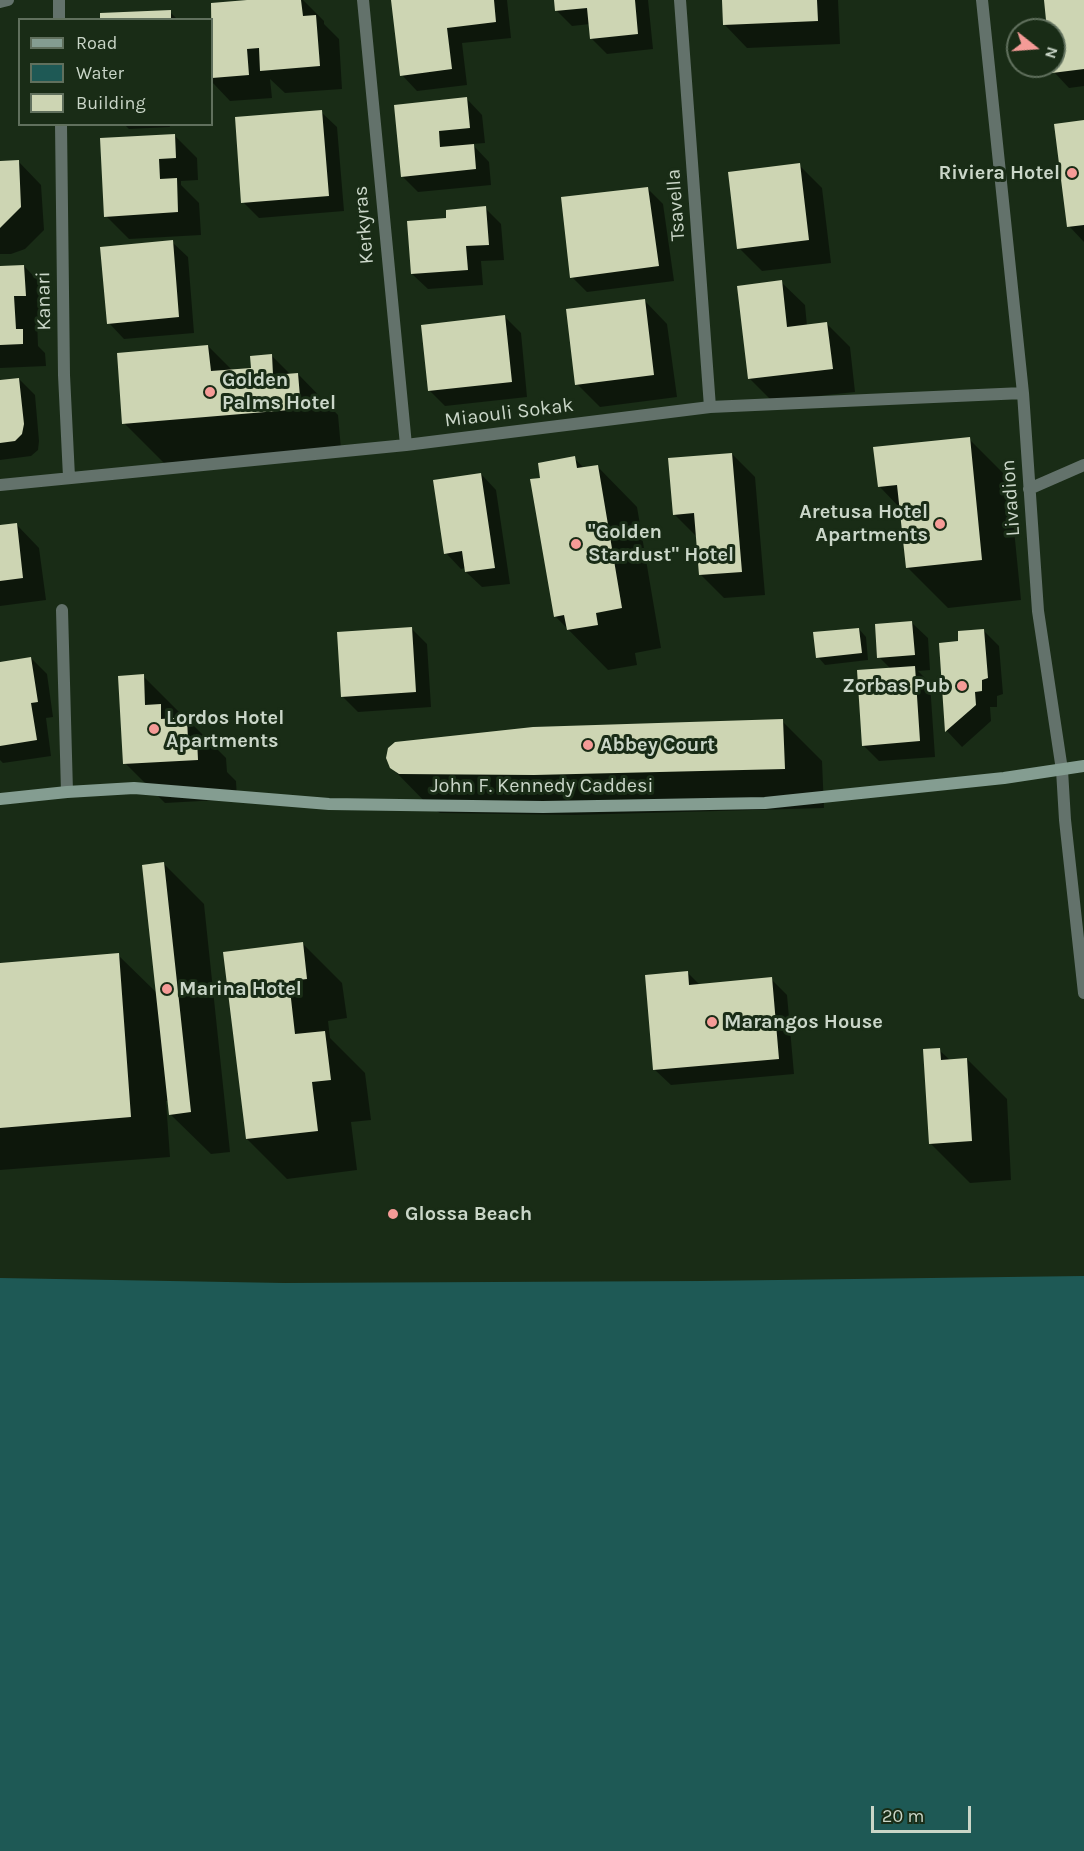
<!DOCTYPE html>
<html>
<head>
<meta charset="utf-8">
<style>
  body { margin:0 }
  #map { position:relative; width:1084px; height:1851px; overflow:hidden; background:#192c16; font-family:Karla,sans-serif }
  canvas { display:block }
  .legend { position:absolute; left:18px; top:18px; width:195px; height:108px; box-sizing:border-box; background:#192c16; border:2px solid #60705d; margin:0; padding:8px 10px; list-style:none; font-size:18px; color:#cad6c8 }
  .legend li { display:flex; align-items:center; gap:12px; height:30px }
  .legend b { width:30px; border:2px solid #60705d }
  .north { position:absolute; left:1006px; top:18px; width:60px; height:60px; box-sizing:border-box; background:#192c16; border:2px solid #60705d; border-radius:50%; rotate:107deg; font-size:16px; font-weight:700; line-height:24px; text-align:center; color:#cad6c8 }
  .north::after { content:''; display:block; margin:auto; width:21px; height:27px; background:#f59b97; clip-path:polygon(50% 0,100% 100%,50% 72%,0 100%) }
  .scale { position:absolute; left:871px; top:1806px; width:100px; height:27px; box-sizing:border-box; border:3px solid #cad6c8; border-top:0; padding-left:8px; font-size:18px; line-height:21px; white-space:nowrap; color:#cad6c8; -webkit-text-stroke:4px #192c16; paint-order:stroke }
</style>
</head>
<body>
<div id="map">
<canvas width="1084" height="1851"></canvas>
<ul class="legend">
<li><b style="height:8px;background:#849d91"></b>Road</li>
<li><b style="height:16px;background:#1e5955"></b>Water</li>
<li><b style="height:16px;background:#cdd5b3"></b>Building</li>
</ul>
<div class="north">N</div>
<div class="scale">20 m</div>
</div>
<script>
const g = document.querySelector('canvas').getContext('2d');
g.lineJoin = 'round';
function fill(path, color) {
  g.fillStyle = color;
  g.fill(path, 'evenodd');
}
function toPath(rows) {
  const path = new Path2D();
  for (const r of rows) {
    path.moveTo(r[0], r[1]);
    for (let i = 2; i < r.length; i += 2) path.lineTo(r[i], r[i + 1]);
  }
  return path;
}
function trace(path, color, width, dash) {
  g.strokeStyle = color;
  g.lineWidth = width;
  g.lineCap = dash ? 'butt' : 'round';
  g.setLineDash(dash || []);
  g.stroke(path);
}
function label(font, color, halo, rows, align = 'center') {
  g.font = font + ' Karla,sans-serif';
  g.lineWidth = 6;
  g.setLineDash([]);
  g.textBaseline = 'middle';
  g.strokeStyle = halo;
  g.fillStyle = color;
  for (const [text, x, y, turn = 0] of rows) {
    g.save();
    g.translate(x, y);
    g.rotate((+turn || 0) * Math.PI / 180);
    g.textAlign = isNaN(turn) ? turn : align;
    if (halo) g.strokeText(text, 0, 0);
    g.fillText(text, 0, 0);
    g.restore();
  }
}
fill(toPath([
  [1084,1276,1084,1851,0,1851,0,1278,284,1283,700,1281]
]), '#1e5955');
fill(toPath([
  [269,0,303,0,324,21,324,24,339,39,342,89,285,93,270,79,272,98,230,101,212,82,212,23],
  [393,0,507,0,511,38,462,43,467,85,417,91,402,75],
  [555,0,648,0,653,49,607,54,591,38,590,24,572,26,556,10],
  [723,0,838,0,840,44,747,48,724,24],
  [1045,0,1084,0,1084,86,1069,88,1054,72,1054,30,1049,30],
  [170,12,178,20,102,20],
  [467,99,482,115,485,143,472,144,489,162,491,185,418,192,402,176,395,106],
  [321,112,337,127,344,211,259,218,243,202],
  [1084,122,1084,242,1069,226],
  [124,124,169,124,170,127,129,129],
  [174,135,197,158,198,180,181,181,181,185,199,203,201,235,129,239,106,216],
  [18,161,41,185,44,230,25,249,11,254,0,254,0,162],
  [799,165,822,188,831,263,762,271,739,248],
  [647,188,663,204,674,281,587,292,572,277],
  [485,208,501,224,504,260,481,261,483,285,428,289,412,274,447,219],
  [172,242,188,257,194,333,124,339,109,323],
  [24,266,47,290,48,318,37,319,38,346,45,353,46,366,0,368,0,268],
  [781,282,805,305,807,326,827,324,850,347,855,392,772,401,749,378],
  [644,300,667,324,677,397,600,407,577,384],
  [505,317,521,333,527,397,445,406,429,390],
  [208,346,233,371,252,370,271,355,291,375,298,374,338,415,341,449,164,463,124,423],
  [19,379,35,395,39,441,38,450,31,456,0,460,0,381],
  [969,439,1009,479,1021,600,948,608,907,567,901,509,879,486],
  [732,454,755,477,765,595,724,598,701,575,698,538,674,514],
  [574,458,585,469,597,466,637,507,661,648,635,653,637,665,608,670,555,616,542,479],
  [481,474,496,490,510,584,482,587,466,572,465,568,461,569,446,553],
  [16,524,39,548,46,600,0,606,0,526],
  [912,623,928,638,930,670,918,671,930,683,935,757,879,761,863,745,891,669,879,657],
  [412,629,427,644,431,707,358,712,342,696],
  [859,629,866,637,868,660,825,665,818,657],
  [984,631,999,646,1003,694,997,696,997,707,990,707,991,721,962,747,947,731,940,644,960,643],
  [31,658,47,674,53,717,46,718,51,756,3,763,0,760,0,663],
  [143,676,183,716,183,719,186,718,226,758,227,772,236,781,237,799,165,803,125,763],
  [782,721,822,761,824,808,575,815,440,813,431,808,391,767],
  [164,864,204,904,230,1152,211,1154,170,1114,169,1101,166,1101,170,1157,0,1170,0,964,118,955,158,994],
  [302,943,342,983,347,1018,328,1021,330,1038,365,1073,371,1120,351,1122,357,1170,287,1179,247,1139,225,953],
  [688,973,701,986,771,979,787,995,794,1074,671,1085,655,1070],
  [939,1050,950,1060,967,1059,1007,1099,1011,1180,970,1183,930,1143]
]), '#0007');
fill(toPath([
  [247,0,301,0,303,16,316,15,320,66,260,71,259,48,247,49,249,75,212,78,211,3],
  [391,0,494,0,496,22,447,28,452,69,400,76],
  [554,0,635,0,638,34,590,39,587,8,555,11],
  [722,0,817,0,818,21,723,25],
  [1044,0,1084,0,1084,69,1052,73,1054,30,1047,30],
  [171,10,171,20,100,20,100,13],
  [467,97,470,128,439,131,440,147,474,144,476,169,401,177,394,105],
  [322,110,329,196,241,203,235,117],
  [1084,120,1084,225,1067,227,1054,124],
  [175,134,176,158,159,159,160,179,177,178,178,212,104,217,100,138],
  [19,160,21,207,0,228,0,161],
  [800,163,809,240,737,249,728,172],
  [648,187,659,266,570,278,561,197],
  [486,206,489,245,466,246,468,270,411,274,407,221,446,218,446,210],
  [173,240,179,317,107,324,100,247],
  [24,265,26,296,14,296,16,329,23,329,23,344,0,345,0,266],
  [782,280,787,327,827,322,833,369,748,379,737,286],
  [645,299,654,375,575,385,566,309],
  [505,315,512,382,428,391,421,325],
  [208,345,211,371,251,368,250,356,272,354,273,375,298,373,301,409,122,424,117,353],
  [19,378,24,424,22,434,15,441,0,443,0,380],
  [970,437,982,560,906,568,897,485,878,487,873,447],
  [732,453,742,572,699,575,694,513,673,515,668,458],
  [575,456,577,468,598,465,622,608,596,613,598,625,567,630,564,615,554,617,530,479,540,478,538,463],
  [481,473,495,568,465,572,462,551,444,554,433,480],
  [17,523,23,578,0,581,0,525],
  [912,621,915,655,877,658,875,624],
  [412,627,416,692,341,697,337,632],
  [859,628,862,653,816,658,813,632],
  [984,629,988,678,982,680,982,691,975,692,976,705,945,732,939,643,958,641,958,631],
  [31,657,38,702,31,703,37,740,0,746,0,662],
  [915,666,920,741,862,746,857,670],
  [144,674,145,705,161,704,161,719,187,717,188,740,197,739,198,760,123,764,118,676],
  [783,719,785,769,534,775,399,774,390,768,386,758,388,748,395,742,533,727],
  [164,862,191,1112,169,1115,142,865],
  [303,942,307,979,289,981,295,1034,325,1031,331,1080,312,1082,318,1131,246,1139,223,952],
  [119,953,131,1117,0,1128,0,963],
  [688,971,689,985,772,977,779,1059,653,1070,645,975],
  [940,1048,941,1060,967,1058,972,1141,929,1144,923,1049]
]), '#cdd5b3');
trace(toPath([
  [59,0,59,20],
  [363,0,406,445],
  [680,0,710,407],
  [982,0,1023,393,1038,611,1062,770,1065,820,1084,993],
  [0,2,8,0],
  [61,124,64,375,69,477],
  [0,485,406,445,710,407,1023,393],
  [1029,489,1084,465],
  [62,610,67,792]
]), '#63726b', 12);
trace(toPath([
  [0,799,67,792,134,788,329,804,543,807,765,803,1004,778,1084,766]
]), '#849d91', 12);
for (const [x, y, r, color] of [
  [1072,173,6,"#f59b97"],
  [210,392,6,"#f59b97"],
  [940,524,6,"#f59b97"],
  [576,544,6,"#f59b97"],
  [962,686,6,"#f59b97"],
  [154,729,6,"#f59b97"],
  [588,745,6,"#f59b97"],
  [167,989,6,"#f59b97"],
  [712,1022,6,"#f59b97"],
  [393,1214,6,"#f59b97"]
]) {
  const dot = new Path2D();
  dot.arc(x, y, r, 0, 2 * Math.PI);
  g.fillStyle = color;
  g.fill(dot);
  trace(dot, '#192c16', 2);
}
label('bold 20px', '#cad6c8', '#192c16', [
  ["Riviera Hotel",1060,173,"right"],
  ["Golden",222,380],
  ["Palms Hotel",222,403],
  ["Aretusa Hotel",928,512,"right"],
  ["Apartments",928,535,"right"],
  ["\"Golden",588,532],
  ["Stardust\" Hotel",588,555],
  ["Zorbas Pub",950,686,"right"],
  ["Lordos Hotel",166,718],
  ["Apartments",166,741],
  ["Abbey Court",600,745],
  ["Marina Hotel",179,989],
  ["Marangos House",724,1022],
  ["Glossa Beach",405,1214]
], 'left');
label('20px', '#cad6c8', '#192c16', [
  ["Tsavella",676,205,-94],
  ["Kerkyras",364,225,-95],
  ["Kanari",44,301,-91],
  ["Miaouli Sokak",509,413,-7],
  ["Livadion",1011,498,-94],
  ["John F. Kennedy Caddesi",542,786]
]);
</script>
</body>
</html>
